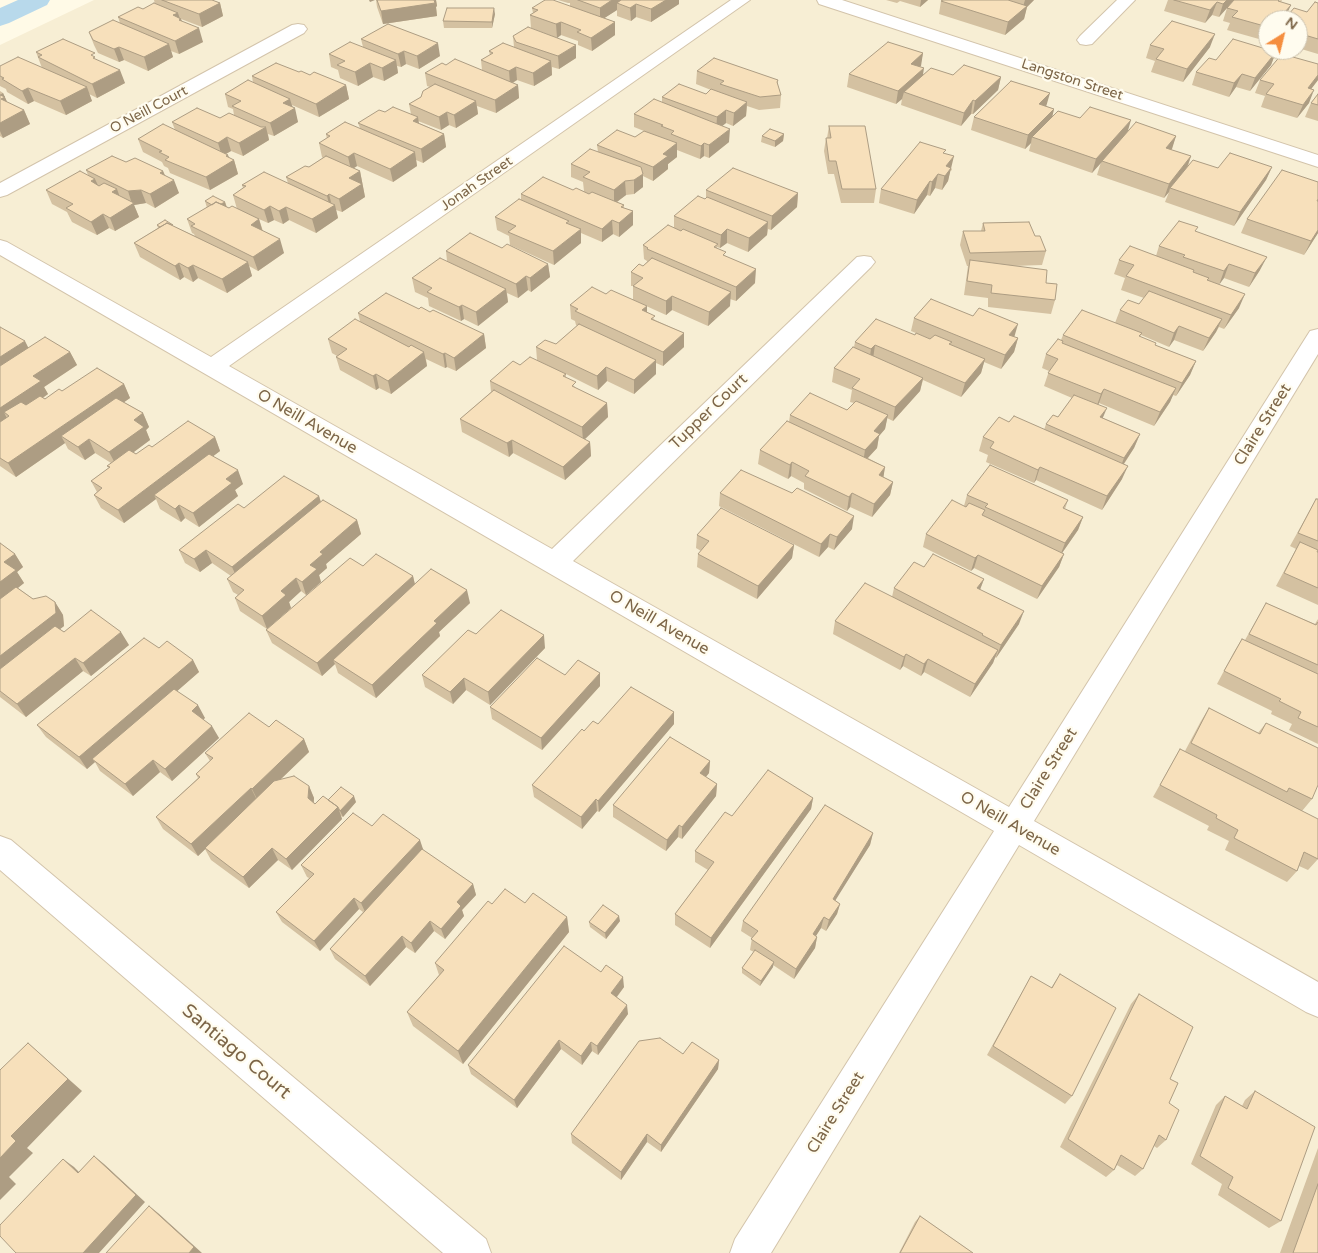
<!DOCTYPE html>
<html>
<head>
<meta charset="utf-8">
<style>
  body { margin:0 }
  #map { position:relative; width:1318px; height:1253px; overflow:hidden; background:#fffae7; font-family:"Varela Round",sans-serif }
  canvas { display:block }
  .north { position:absolute; left:1258px; top:10px; width:50px; height:50px; box-sizing:border-box; background:#fffcef; border:1px solid #cbc0ac; border-radius:50%; rotate:36deg; font-size:14px; font-weight:700; line-height:20px; text-align:center; color:#7c6547 }
  .north::after { content:''; display:block; margin:auto; width:18px; height:22px; background:#f58e3f; clip-path:polygon(50% 0,100% 100%,50% 72%,0 100%) }
</style>
</head>
<body>
<div id="map">
<canvas width="1318" height="1253"></canvas>
<div class="north">N</div>
</div>
<script>
const g = document.querySelector('canvas').getContext('2d');
g.lineJoin = 'round';
function fill(path, color) {
  g.fillStyle = color;
  g.fill(path, 'evenodd');
}
function toPath(rows) {
  const path = new Path2D();
  for (const r of rows) {
    path.moveTo(r[0], r[1]);
    for (let i = 2; i < r.length; i += 2) path.lineTo(r[i], r[i + 1]);
  }
  return path;
}
function trace(path, color, width, dash) {
  g.strokeStyle = color;
  g.lineWidth = width;
  g.lineCap = dash ? 'butt' : 'round';
  g.setLineDash(dash || []);
  g.stroke(path);
}
function label(font, color, halo, rows, align = 'center') {
  g.font = font + ' "Varela Round",sans-serif';
  g.lineWidth = 4.5;
  g.setLineDash([]);
  g.textBaseline = 'middle';
  g.strokeStyle = halo;
  g.fillStyle = color;
  for (const [text, x, y, turn = 0] of rows) {
    g.save();
    g.translate(x, y);
    g.rotate((+turn || 0) * Math.PI / 180);
    g.textAlign = isNaN(turn) ? turn : align;
    if (halo) g.strokeText(text, 0, 0);
    g.fillText(text, 0, 0);
    g.restore();
  }
}
fill(toPath([
  [94,0,1318,0,1318,1253,0,1253,0,45],
  [1268,20,1298,20,1298,50,1268,50]
]), '#f7eed4');
fill(toPath([
  [18,0,50,0,47,5,9,23,0,26,0,8,18,0]
]), '#b8d9eb');
const minor = toPath([
  [731,0,750,0,229,366,552,549,857,257,864,256,871,257,875,262,871,267,573,561,1009,807,1310,331,1318,329,1318,354,1034,821,1318,982,1318,1017,1306,1012,1019,845,771,1253,730,1253,735,1239,994,831,0,255,0,240,7,242,211,357,731,0],
  [817,0,842,0,1318,155,1318,167,819,4,817,0],
  [1117,0,1135,0,1092,44,1086,45,1080,44,1077,40,1080,36,1117,0],
  [298,24,304,25,307,29,304,33,7,195,0,197,0,183,292,25,298,24],
  [0,836,11,840,486,1239,491,1253,443,1253,0,870,0,836]
]);
trace(minor, '#d3c4ab', 2);
fill(minor, '#fff');
fill(toPath([
  [154,0,212,0,220,3,223,16,202,27,181,19,182,21,203,42,179,54,171,51,173,57,148,71,124,60,119,62,98,53,94,45,89,32,120,23,118,17,143,9,155,4],
  [376,0,436,0,437,6,436,7,437,16,383,24,377,7],
  [558,0,679,0,679,4,651,22,636,17,631,21,617,16,617,10,604,18,615,22,615,35,592,51,578,45,578,41,561,35,557,38,531,28,530,15,533,13,532,8,570,6,570,3,568,3],
  [886,0,928,0,920,7,900,1,897,3],
  [943,0,1034,0,1027,7,1024,19,1005,35,939,14,941,1],
  [1168,0,1234,0,1219,17,1212,15,1205,23,1164,11],
  [1282,0,1281,2,1285,18,1284,20,1268,20,1268,39,1266,41,1227,30,1230,23,1223,21,1227,8],
  [1318,3,1318,54,1298,48,1298,20],
  [495,14,492,28,444,28,443,21],
  [513,36,576,58,559,69,552,67,552,75,534,86,517,80,513,83,518,85,519,98,496,113,477,106,478,114,456,128,449,125,441,130,418,121,419,123,444,134,446,147,423,163,416,160,417,166,393,182,357,166,354,168,360,171,365,197,342,212,336,210,338,218,316,233,289,220,283,224,274,220,268,223,259,219,263,231,284,253,258,271,249,266,252,276,227,293,198,278,193,282,184,277,180,280,140,257,134,243,158,228,157,225,173,226,195,236,194,234,192,233,187,219,207,208,205,201,225,202,227,207,229,208,237,209,233,195,243,188,242,185,288,183,286,177,309,167,323,158,322,157,319,143,327,139,326,134,360,128,358,123,385,112,411,114,409,104,421,97,430,87,427,86,425,73,446,65,482,70,481,60,490,55,489,51,514,47],
  [361,39,440,56,419,69,406,64,401,67,397,66,398,73,384,81,373,77,358,86,340,78,338,70,331,67,329,54,363,47],
  [1150,45,1210,47,1183,82,1151,72,1155,61,1146,58],
  [36,52,97,60,125,83,97,98,89,94,92,101,66,115,34,101,28,104,7,92,6,89,0,86,0,66,42,68],
  [1276,52,1271,65,1250,91,1236,87,1229,97,1192,85,1196,72,1216,60],
  [923,53,920,67,923,75,1001,77,998,90,973,114,971,114,961,126,901,105,902,99,896,104,847,87,849,74],
  [1318,64,1318,80,1311,89,1309,103,1297,118,1261,107,1265,96,1255,93,1260,80],
  [697,71,778,80,778,86,781,95,780,108,759,110,747,106,746,116,733,126,726,123,722,126,729,142,709,158,704,156,700,159,677,150,677,157,668,164,668,169,653,181,643,176,643,187,634,194,626,195,617,202,624,205,624,208,633,211,633,225,619,237,613,234,602,242,581,233,581,243,554,265,510,245,509,236,497,230,495,217,521,200,521,194,573,190,584,191,583,182,571,177,571,164,598,152,597,145,635,137,644,131,634,127,634,114,662,103,662,97,706,94,711,90,696,84],
  [299,72,346,85,349,99,319,117,292,105,298,122,274,136,268,134,269,140,243,156,231,151,226,154,229,158,234,160,238,174,210,190,170,173,168,168,164,166,162,162,143,152,138,139,175,130,172,122,220,118,234,115,233,109,228,107,225,94,253,83,252,76],
  [0,91,3,93,7,102,24,110,30,124,3,138,0,136],
  [1318,94,1318,121,1305,117,1311,103],
  [1046,106,1054,109,1052,117,1080,118,1127,132,1176,136,1171,150,1191,156,1188,166,1218,168,1272,167,1266,180,1234,226,1165,202,1169,192,1164,198,1097,175,1101,162,1092,173,1029,151,1031,143,1025,149,971,130,974,117],
  [829,126,876,189,874,203,841,203,834,174,828,174,824,151,826,138,827,138],
  [784,134,783,141,775,147,761,142,762,136],
  [945,153,952,170,950,171,948,181,942,190,935,188,930,196,927,195,914,214,879,203,881,189],
  [126,162,163,171,165,175,179,193,155,208,146,203,134,205,139,217,115,231,109,228,97,235,72,222,67,212,52,204,46,190,88,175,86,170],
  [1318,182,1318,233,1304,255,1241,233,1247,219],
  [706,190,798,193,797,207,771,230,768,229,767,235,748,252,727,243,720,248,717,247,717,248,755,283,736,301,730,299,730,306,708,326,672,310,666,315,633,300,633,286,631,286,631,272,643,266,647,262,647,261,644,259,643,245,674,228,674,216,706,198],
  [983,223,1035,236,1046,251,1042,265,1012,266,1046,283,1055,300,1051,314,988,307,988,298,964,295,968,266,967,266,960,245,963,231,981,231],
  [1196,232,1260,270,1249,287,1224,278,1219,284,1239,308,1224,329,1219,327,1216,332,1203,351,1174,340,1169,347,1141,335,1140,337,1155,345,1196,361,1190,375,1176,396,1173,395,1170,402,1154,426,1099,403,1098,405,1103,418,1140,434,1134,448,1124,464,1122,479,1102,510,1036,480,1034,483,986,462,988,455,979,451,983,437,1009,422,1044,430,1046,424,1058,417,1072,398,1044,386,1049,371,1042,368,1046,354,1061,340,1063,335,1115,323,1120,310,1139,304,1144,298,1121,290,1125,278,1114,274,1119,260,1156,256,1159,246],
  [502,248,548,264,550,277,531,292,528,290,518,298,507,293,508,302,478,326,464,319,461,321,429,306,428,298,415,292,412,278,447,261,446,251],
  [606,294,647,306,647,312,655,320,684,333,684,347,663,366,656,363,656,374,634,394,607,381,598,390,566,374,566,378,576,388,607,403,608,417,584,439,590,442,591,456,565,480,513,453,509,457,462,432,460,419,491,392,490,381,520,365,537,360,536,347,556,344,577,326,576,325,575,321,571,319,570,305],
  [419,309,430,312,484,334,486,348,456,371,447,367,445,368,426,359,427,366,391,394,379,388,376,390,340,370,336,357,337,356,332,353,328,339,360,321,358,313],
  [914,318,1018,338,1014,352,1001,369,984,362,981,373,961,397,923,380,920,391,893,421,887,418,885,429,879,436,877,448,868,458,885,467,883,477,893,482,890,495,872,517,850,507,847,511,804,489,804,483,791,476,788,479,758,464,760,450,789,422,790,415,847,410,854,403,850,402,852,390,832,382,834,368,854,347,855,342,915,335,930,339,911,331],
  [0,327,28,348,70,352,77,365,44,387,48,394,43,398,45,399,62,391,124,384,130,398,124,402,143,413,149,427,146,430,150,440,134,452,136,454,152,447,215,437,220,451,213,456,243,484,235,490,238,496,199,527,185,518,181,522,160,509,156,499,124,523,101,508,94,495,97,492,91,481,109,468,107,466,111,463,95,453,85,460,68,449,65,443,16,477,0,466],
  [720,493,852,529,834,550,828,547,819,557,719,506],
  [967,495,1068,500,1065,509,1083,517,1078,530,1062,553,1064,554,1059,567,1037,599,974,568,971,571,923,547,926,534,964,506],
  [319,496,321,502,357,520,361,534,326,564,327,568,319,575,321,582,306,595,301,591,289,602,291,608,267,629,240,611,235,598,238,595,233,592,227,579,231,576,212,563,200,572,185,563,179,550,244,508],
  [1316,499,1318,499,1318,605,1276,586,1296,549,1290,546],
  [697,535,794,545,792,558,757,599,697,567,698,554,701,551,696,548],
  [0,543,15,554,23,567,17,572,24,583,18,588,33,599,55,602,63,615,64,626,60,629,64,632,129,645,91,676,83,671,26,717,0,697],
  [363,566,413,576,415,585,470,603,439,632,440,636,376,698,338,673,335,664,322,676,272,643,266,630],
  [924,567,984,579,980,590,1019,624,996,658,995,657,993,663,970,697,924,672,921,676,903,666,900,670,833,634,835,621,892,597,894,588],
  [1266,603,1315,624,1318,619,1318,744,1289,730,1292,724,1271,714,1272,711,1217,684,1234,652,1242,639,1245,640],
  [476,634,545,648,490,705,466,690,453,704,425,687,422,675],
  [159,648,193,660,199,672,177,691,205,718,203,719,219,738,172,781,160,772,133,796,100,771,95,762,87,769,46,737,37,725],
  [565,675,600,686,542,750,492,719,490,707],
  [1209,708,1258,733,1266,723,1312,799,1302,811,1318,859,1308,870,1299,866,1297,871,1287,882,1225,850,1229,841,1207,830,1209,826,1153,797,1180,749,1185,751,1201,721],
  [598,724,674,724,599,812,597,811,582,829,534,797,532,785,584,731],
  [269,727,304,739,309,752,280,780,309,786,314,798,314,802,315,804,328,800,356,802,343,817,341,816,342,819,292,870,278,860,249,888,211,860,205,849,198,856,163,829,156,817,198,778,196,774,210,761,205,753],
  [710,761,709,773,706,777,717,784,716,796,682,839,678,837,666,851,613,817,613,805],
  [813,798,811,809,710,948,675,925,675,914,708,870,695,862,695,851,732,816],
  [873,833,870,845,835,900,840,904,837,914,826,931,821,928,816,936,817,937,815,948,794,979,773,965,773,967,760,986,742,973,742,968,754,952,750,950,752,938,741,931,743,921],
  [423,850,473,884,476,895,462,910,464,916,445,939,434,931,415,953,406,947,370,986,335,959,330,949,363,912,359,909,320,951,282,922,276,912,309,878,307,877,301,865],
  [525,903,567,917,569,932,463,1064,413,1026,407,1012,439,975,435,963,492,904],
  [620,921,606,939,590,927,589,922],
  [601,972,624,987,617,997,628,1014,598,1055,592,1051,582,1065,561,1049,517,1108,471,1074,468,1065],
  [1060,974,1072,1096,1065,1104,987,1055,1031,976,1051,988],
  [1139,994,1170,1079,1169,1103,1166,1140,1157,1148,1154,1146,1143,1169,1135,1176,1117,1165,1114,1170,1106,1177,1060,1147,1131,1004],
  [683,1054,719,1060,718,1069,661,1152,647,1142,621,1180,572,1143,571,1134],
  [1255,1091,1281,1221,1269,1228,1218,1195,1222,1184,1191,1164,1216,1105,1225,1096,1242,1106,1245,1100],
  [1318,1148,1318,1253,1280,1253],
  [920,1216,973,1253,899,1253,915,1222]
]), '#d4c1a1');
fill(toPath([
  [369,0,375,0,370,2],
  [433,0,436,0,437,6,436,7,437,16,383,24,381,11],
  [612,0,633,0,617,3,617,10,600,21,600,8],
  [666,0,679,0,679,4,651,22,651,9],
  [921,0,928,0,920,7],
  [1025,0,1034,0,1027,7,1024,19,1005,35,1008,22,1022,10],
  [1227,0,1234,0,1219,17,1223,4],
  [1217,2,1212,15,1205,23,1210,10],
  [220,3,223,16,202,27,199,14],
  [636,4,636,17,631,21,630,8],
  [1291,5,1285,18,1284,20,1278,20],
  [494,8,495,14,492,28,492,22],
  [178,13,180,19,181,19,185,32,173,15],
  [561,22,561,35,557,38,556,24],
  [615,22,615,35,592,51,591,38],
  [199,28,203,42,179,54,175,41],
  [1215,34,1210,47,1183,82,1187,69],
  [438,43,440,56,419,69,417,56],
  [169,44,173,57,148,71,144,57],
  [576,45,576,58,559,69,558,56],
  [119,47,124,60,119,62,114,49],
  [404,51,406,64,401,67,398,54],
  [1276,52,1271,65,1250,91,1255,78],
  [923,53,921,66,909,77,911,64],
  [396,60,398,73,384,81,382,68],
  [551,61,552,75,534,86,533,73],
  [370,63,373,77,358,86,355,72],
  [516,67,517,80,510,84,509,71],
  [924,68,922,81,904,92,902,99,896,104,898,91],
  [120,70,125,83,97,98,92,84],
  [1242,74,1236,87,1229,97,1234,83],
  [1318,75,1318,80,1302,101,1308,88],
  [1001,77,998,90,973,114,975,101],
  [346,85,349,99,319,117,316,104],
  [518,85,519,98,496,113,495,100],
  [87,87,92,101,66,115,60,101],
  [28,88,34,101,28,104,22,91],
  [1314,90,1309,103,1297,118,1303,105],
  [3,93,9,106,7,112,0,95],
  [1050,93,1046,107,1039,104],
  [290,99,293,109,295,108,298,122,274,136,270,123,283,103],
  [973,100,971,114,961,126,964,113],
  [476,101,478,114,456,128,454,115],
  [747,102,746,116,733,126,734,113],
  [1054,109,1051,122,1032,137,1031,143,1025,149,1028,135],
  [24,110,30,124,3,138,0,131,0,123],
  [726,110,726,123,716,131,717,117],
  [447,112,449,125,441,130,439,117],
  [418,117,420,131,413,121],
  [1131,120,1127,134,1092,173,1096,159],
  [266,127,269,140,243,156,239,143],
  [730,129,729,142,709,158,709,145],
  [444,134,446,147,423,163,421,149],
  [784,134,783,141,775,147,775,141],
  [1176,136,1172,149,1161,162,1166,148],
  [227,137,231,151,222,156,218,143],
  [677,143,677,157,668,164,668,169,653,181,653,167,663,154],
  [704,143,704,156,700,159,701,146],
  [415,152,417,166,393,182,390,169],
  [354,153,357,166,351,170,348,157],
  [228,155,231,162,234,160,238,174,210,190,206,177,226,156],
  [954,156,948,181,942,190,946,166],
  [1191,156,1186,170,1170,188,1169,192,1164,198,1169,184],
  [1272,167,1266,180,1234,226,1240,212],
  [163,171,168,184,174,180,179,193,155,208,150,194,160,173],
  [360,171,365,197,342,212,339,199,349,178],
  [643,174,643,187,634,194,634,180],
  [938,174,935,188,930,196,932,182],
  [95,179,101,192,91,181],
  [625,181,626,195,614,204,614,190],
  [930,181,927,195,914,214,917,200],
  [117,189,122,203,112,192],
  [141,190,146,203,134,205,139,217,115,231,110,218,132,204,128,191],
  [798,193,797,207,771,230,772,216],
  [329,194,332,206,335,205,338,218,316,233,312,219,330,208,327,196],
  [225,202,227,209,217,207],
  [270,206,274,220,268,223,264,210],
  [286,207,289,220,283,224,279,211],
  [633,211,633,225,619,237,619,223],
  [103,214,109,228,97,235,91,222],
  [259,219,263,233,251,225],
  [612,220,613,234,602,242,602,229],
  [768,222,767,235,748,252,749,238],
  [581,229,581,243,554,265,553,251],
  [727,229,727,243,720,248,721,235],
  [1318,230,1318,233,1304,255,1311,241],
  [280,239,284,253,258,271,253,257],
  [1267,257,1260,270,1249,287,1255,273],
  [248,262,252,276,227,293,222,279],
  [179,263,184,277,180,280,175,266],
  [548,264,550,277,531,292,530,278],
  [1229,264,1224,278,1219,285,1224,271],
  [193,265,198,278,193,282,188,268],
  [756,269,755,283,736,301,736,287],
  [526,276,528,290,518,298,516,284],
  [506,289,508,302,478,326,476,312],
  [731,292,730,306,708,326,709,312],
  [1245,294,1239,308,1224,329,1231,315],
  [672,296,672,310,666,315,666,301],
  [462,305,464,319,461,321,459,307],
  [647,306,647,320,642,310],
  [1222,319,1216,332,1203,351,1209,338],
  [1018,324,1014,338,1009,335],
  [1179,326,1174,340,1169,347,1174,333],
  [684,333,684,347,663,366,663,352],
  [484,334,486,348,456,371,454,358],
  [1018,338,1014,352,1001,369,1005,355],
  [25,341,32,355,0,376,0,357],
  [875,345,873,359,869,363,871,349],
  [70,352,77,365,44,387,48,394,11,419,9,416,4,412,8,421,0,426,0,408,33,376],
  [424,352,427,366,391,394,388,381],
  [445,353,447,367,445,368,443,354],
  [985,359,981,373,961,397,965,383],
  [656,360,656,374,634,394,634,380],
  [1196,361,1190,375,1176,396,1182,383],
  [606,367,607,381,598,390,597,376],
  [376,374,379,388,376,390,373,376],
  [923,378,920,391,893,421,895,407],
  [124,384,130,398,69,441,61,436,65,443,16,477,8,463],
  [1176,388,1170,402,1154,426,1160,412],
  [1104,389,1099,403,1096,408,1101,394],
  [607,403,608,417,583,441,582,427],
  [1107,408,1101,422,1100,417],
  [143,413,149,427,146,430,150,440,116,465,109,452,134,420],
  [888,415,885,429,879,436,877,448,863,463,865,450,874,431],
  [1140,434,1134,448,1119,471,1124,458],
  [215,437,220,451,158,498,154,495,156,499,124,523,118,510],
  [89,439,95,453,85,460,78,447],
  [512,440,513,453,509,457,507,443],
  [590,442,591,456,565,480,563,467],
  [792,462,791,476,788,479,790,465],
  [1128,466,1122,479,1102,510,1107,496],
  [885,467,883,480,879,475],
  [1040,467,1036,480,1034,483,1038,470],
  [238,470,243,484,235,490,238,496,199,527,193,513,226,479],
  [893,482,890,495,872,517,874,504],
  [852,493,850,507,847,511,849,497],
  [319,496,323,510,238,580,232,567],
  [179,505,185,518,181,522,175,509],
  [854,516,852,529,834,550,837,537],
  [1083,517,1078,530,1060,556,1065,543],
  [357,520,361,534,326,564,327,568,319,575,321,582,306,595,302,582,310,565,320,552],
  [830,534,828,547,819,557,821,544],
  [794,545,792,558,757,599,758,586],
  [206,550,212,563,200,572,194,559],
  [15,554,23,567,17,572,24,583,0,602,0,582,4,562],
  [1064,554,1059,567,1037,599,1042,586],
  [978,555,974,568,971,571,975,558],
  [413,576,416,589,333,660,335,664,322,676,317,663],
  [296,578,301,591,289,602,291,608,267,629,262,616,281,591],
  [984,579,979,592,977,588],
  [467,590,470,603,439,632,440,636,376,698,372,685,434,621],
  [55,602,63,615,64,626,0,676,0,656],
  [1024,611,1019,624,996,658,1001,645],
  [121,632,129,645,91,676,83,663],
  [544,635,545,648,490,705,488,692],
  [998,650,993,663,970,697,975,684],
  [906,654,903,666,900,670,904,657],
  [75,658,83,671,26,717,17,704],
  [928,659,924,672,921,676,924,664],
  [193,660,199,672,96,762,92,759,95,762,87,769,79,757],
  [600,673,600,686,542,750,541,738],
  [464,678,466,690,453,704,450,692],
  [198,705,205,718,198,724,192,711],
  [674,712,674,724,599,812,598,801],
  [212,726,219,738,172,781,165,769],
  [304,739,309,752,258,801,252,789],
  [153,760,160,772,133,796,125,784],
  [710,761,709,773,699,785,700,773],
  [717,784,716,796,682,839,682,827],
  [309,786,314,798,313,810,308,798],
  [251,788,257,800,198,856,191,844],
  [354,796,356,802,343,817,340,811],
  [813,798,811,809,710,948,711,938],
  [596,799,597,811,582,829,581,817],
  [338,807,342,819,292,870,286,859],
  [679,825,678,837,666,851,667,840],
  [873,833,870,845,830,909,833,899],
  [420,840,424,852,366,914,361,903],
  [272,848,278,860,249,888,243,877],
  [473,884,476,895,462,910,464,916,445,939,441,929,457,902],
  [354,898,359,909,320,951,314,941],
  [840,904,837,914,826,931,829,920],
  [619,916,620,921,606,939,605,933],
  [567,917,569,932,463,1064,458,1051],
  [824,917,821,928,810,945,813,934],
  [430,921,434,931,415,953,411,943],
  [402,936,406,947,370,986,365,976],
  [817,937,815,948,794,979,796,969],
  [774,962,773,967,760,986,761,981],
  [623,977,624,987,612,1003,611,993],
  [627,1005,628,1014,598,1055,597,1046],
  [559,1040,561,1049,517,1108,514,1100],
  [591,1042,592,1051,582,1065,581,1056],
  [28,1043,82,1091,27,1148,33,1153,9,1177,16,1184,0,1200,0,1158,11,1136],
  [719,1060,718,1069,661,1152,661,1145],
  [647,1134,647,1142,621,1180,621,1172],
  [94,1156,104,1164,145,1202,99,1253,83,1253],
  [63,1159,74,1167,88,1181,78,1173],
  [149,1206,158,1213,202,1253,189,1253]
]), '#ad9d83');
const building = toPath([
  [162,0,212,0,220,3,199,14,162,0],
  [377,0,434,0,435,3,381,11,377,0],
  [545,0,553,0,615,22,591,38,577,32,581,30,561,22,556,24,530,15,538,10,532,8,545,0],
  [578,0,612,0,600,8,578,0],
  [621,0,666,0,651,9,636,4,630,8,617,3,621,0],
  [943,0,1008,0,1027,6,1008,22,941,1,943,0],
  [1174,0,1227,0,1223,4,1217,2,1210,10,1174,0],
  [1234,0,1279,0,1278,1,1291,5,1278,20,1268,20,1268,27,1232,17,1238,11,1227,8,1234,0],
  [1315,2,1318,3,1318,39,1298,33,1298,20,1284,20,1294,8,1307,12,1315,2],
  [154,3,178,13,173,15,181,19,179,20,199,28,175,41,118,17,138,7,143,9,154,3],
  [447,8,494,8,492,22,443,21,447,8],
  [113,20,169,44,144,57,119,47,114,49,93,40,89,32,113,20],
  [1172,21,1215,34,1187,69,1156,59,1164,49,1150,45,1172,21],
  [388,24,438,43,417,56,404,51,398,54,361,39,388,24],
  [528,27,576,45,558,56,516,42,513,36,528,27],
  [63,39,95,53,91,55,95,57,93,58,120,70,92,84,38,57,42,55,36,52,63,39],
  [1233,39,1276,52,1255,78,1242,74,1234,83,1196,72,1209,58,1216,60,1233,39],
  [350,42,396,60,382,68,370,63,355,72,337,65,345,61,329,54,350,42],
  [888,42,923,53,911,64,924,68,898,91,849,74,888,42],
  [503,43,551,61,533,73,516,67,509,71,481,60,493,53,489,51,503,43],
  [1282,54,1318,64,1318,75,1308,88,1314,90,1303,105,1266,94,1274,84,1260,80,1282,54],
  [18,57,87,87,60,101,28,88,22,91,2,79,4,78,0,76,0,66,18,57],
  [714,58,778,80,777,82,781,95,760,97,720,84,724,81,697,71,714,58],
  [455,59,518,85,495,100,425,73,442,63,446,65,455,59],
  [276,63,299,72,301,71,310,75,314,72,346,85,316,104,252,76,276,63],
  [964,65,1001,77,975,101,973,100,964,113,904,92,931,68,953,75,964,65],
  [248,80,290,99,283,103,295,108,270,123,232,106,241,101,225,94,248,80],
  [1011,81,1050,93,1039,104,1054,109,1028,135,974,117,1011,81],
  [435,84,476,101,454,115,447,112,439,117,409,104,421,97,423,91,435,84],
  [679,84,706,94,711,89,747,102,734,113,726,110,717,117,662,97,679,84],
  [1318,94,1318,105,1311,103,1318,94],
  [0,95,5,97,1,99,24,110,0,123,0,95],
  [654,99,730,129,709,145,704,143,701,146,671,134,674,131,661,126,663,125,634,114,654,99],
  [393,107,418,117,413,121,444,134,421,149,358,123,379,110,385,112,393,107],
  [1090,107,1131,120,1096,159,1032,137,1058,111,1080,118,1090,107],
  [197,108,220,118,229,113,261,127,266,127,239,143,227,137,218,143,172,122,197,108],
  [345,122,415,152,390,169,354,153,348,157,319,143,330,136,326,134,345,122],
  [1136,122,1176,136,1166,148,1191,156,1169,184,1102,161,1136,122],
  [163,124,228,155,226,156,234,160,206,177,165,160,169,157,159,152,162,151,138,139,163,124],
  [829,126,865,126,876,189,842,189,836,161,829,161,826,138,831,138,829,126],
  [770,129,784,134,775,141,762,136,770,129],
  [617,130,635,137,644,131,677,143,663,154,668,156,653,167,597,145,617,130],
  [920,142,946,150,943,153,954,156,946,166,951,168,945,176,938,174,932,182,930,181,917,200,881,189,920,142],
  [590,149,641,167,643,174,634,180,625,181,614,190,583,177,590,172,571,164,590,149],
  [1230,153,1272,167,1240,212,1170,188,1193,160,1218,168,1230,153],
  [112,156,126,162,135,158,163,171,160,173,174,180,150,194,141,190,128,191,86,170,112,156],
  [326,156,360,171,349,178,362,184,339,199,329,194,327,196,286,177,305,166,309,167,326,156],
  [733,168,798,193,772,216,706,190,733,168],
  [1282,170,1318,182,1318,199,1317,201,1318,201,1318,230,1311,241,1247,219,1282,170],
  [80,171,95,179,91,181,99,186,104,183,117,189,112,192,134,203,110,218,103,214,91,222,66,208,73,204,46,190,80,171],
  [264,172,335,205,312,219,286,207,279,211,270,206,264,210,233,195,246,186,242,185,264,172],
  [543,177,573,190,576,188,589,194,592,192,624,205,621,207,633,211,619,223,612,220,602,229,521,194,543,177],
  [213,196,225,202,221,204,216,202,212,205,205,201,213,196],
  [698,196,705,199,707,197,768,222,749,238,727,229,721,235,674,216,698,196],
  [519,199,569,221,566,223,581,229,553,251,508,232,516,226,495,217,519,199],
  [216,202,229,208,232,206,259,219,251,225,280,239,253,257,191,226,195,224,187,219,216,202],
  [165,220,173,225,172,225,167,223,160,227,157,225,165,220],
  [1179,221,1198,227,1195,231,1267,257,1255,273,1229,264,1224,271,1183,257,1185,255,1159,246,1179,221],
  [1029,222,1035,236,1040,236,1046,251,970,253,963,231,985,231,983,223,1029,222],
  [167,223,248,262,222,279,193,265,188,268,179,263,175,266,134,243,167,223],
  [668,225,681,231,683,229,718,244,714,247,726,252,723,255,756,269,736,287,647,249,648,248,643,245,668,225],
  [470,233,502,248,507,244,548,264,530,278,526,276,516,284,446,251,470,233],
  [1130,246,1194,270,1193,272,1209,278,1207,280,1245,294,1231,315,1126,276,1134,265,1119,260,1130,246],
  [440,258,506,289,476,312,462,305,459,307,427,292,432,288,412,278,440,258],
  [652,258,731,292,709,312,672,296,666,301,633,286,643,278,631,272,639,264,643,266,652,258],
  [970,260,1047,270,1046,283,1057,284,1055,300,991,293,992,285,967,281,970,260],
  [592,287,606,294,611,290,647,306,642,310,655,316,651,319,684,333,663,352,575,311,578,309,570,305,592,287],
  [1149,291,1222,319,1209,338,1179,326,1174,333,1120,310,1128,300,1139,304,1149,291],
  [386,293,419,309,421,307,430,312,433,310,484,334,454,358,445,353,443,354,358,313,386,293],
  [931,299,973,316,979,308,1018,324,1009,335,1018,338,1005,355,914,318,931,299],
  [1082,310,1142,333,1139,336,1156,343,1155,345,1196,361,1182,383,1063,335,1082,310],
  [355,319,409,347,411,345,424,352,388,381,376,374,373,376,336,357,347,349,328,339,355,319],
  [876,319,915,335,916,333,930,339,935,335,952,342,949,344,985,359,965,383,875,345,871,349,855,342,876,319],
  [579,324,656,360,634,380,606,367,597,376,536,347,545,340,556,344,579,324],
  [0,327,25,341,0,357,0,327],
  [45,337,70,352,33,376,41,381,0,408,0,366,45,337],
  [1058,339,1063,341,1062,343,1176,388,1160,412,1104,389,1101,394,1048,373,1058,359,1046,354,1058,339],
  [853,347,923,378,895,407,852,388,860,379,834,368,853,347],
  [530,357,566,374,563,376,576,382,572,386,607,403,582,427,490,381,513,361,520,365,530,357],
  [97,368,124,384,8,463,0,458,0,422,9,416,4,412,21,402,26,405,40,396,45,399,59,389,62,391,97,368],
  [494,390,590,442,563,467,512,440,507,443,460,419,494,390],
  [810,393,847,410,856,401,888,415,874,431,880,434,865,450,790,415,810,393],
  [1074,395,1107,408,1100,417,1140,434,1124,458,1046,424,1053,415,1058,417,1074,395],
  [116,398,143,413,134,420,144,427,109,452,89,439,78,447,61,436,116,398],
  [1014,416,1128,466,1107,496,1040,467,1038,470,990,448,994,442,983,437,999,417,1009,422,1014,416],
  [188,421,215,437,118,510,94,495,102,488,91,481,110,467,107,466,129,450,136,454,149,445,152,447,188,421],
  [787,421,885,467,879,475,893,482,874,504,852,493,849,497,805,476,809,471,792,462,790,465,760,450,787,421],
  [209,454,238,470,226,479,232,483,193,513,179,505,175,509,154,495,209,454],
  [990,465,1068,500,1063,508,1083,517,1065,543,985,507,988,504,967,495,990,465],
  [741,470,792,493,797,488,854,516,837,537,830,534,821,544,720,493,741,470],
  [284,476,319,496,232,567,206,550,194,559,179,550,238,504,244,508,284,476],
  [1316,499,1318,499,1318,541,1298,533,1316,499],
  [323,500,357,520,320,552,323,554,310,565,317,569,302,582,296,578,281,591,286,595,262,616,235,598,244,590,227,579,323,500],
  [952,500,966,507,969,503,985,510,982,515,1064,554,1042,586,978,555,975,558,926,534,952,500],
  [721,508,794,545,758,586,698,554,709,541,697,535,721,508],
  [1300,542,1318,550,1317,552,1318,552,1318,588,1284,573,1300,542],
  [0,543,15,554,4,562,16,570,0,582,0,543],
  [376,554,413,576,317,663,266,630,350,558,363,566,376,554],
  [933,554,984,579,977,588,1024,611,1001,645,982,635,983,634,894,588,914,562,924,567,933,554],
  [431,569,467,590,434,621,437,623,372,685,333,660,431,569],
  [865,583,998,650,975,684,928,659,924,664,906,654,904,657,835,621,865,583],
  [16,587,33,599,46,596,55,602,56,613,0,656,0,599,16,587],
  [1266,603,1316,625,1318,622,1318,665,1249,634,1266,603],
  [91,610,121,632,83,663,75,658,17,704,0,691,0,669,55,626,64,632,91,610],
  [501,610,544,635,488,692,464,678,450,692,422,675,468,630,476,634,501,610],
  [144,638,159,648,167,641,193,660,79,757,37,725,144,638],
  [1242,639,1318,674,1318,727,1298,718,1301,712,1279,701,1281,699,1224,671,1242,639],
  [537,658,565,675,578,660,600,673,541,738,490,707,537,658],
  [631,687,674,712,598,801,596,799,581,817,532,785,582,729,584,731,593,721,598,724,631,687],
  [174,689,198,705,192,711,212,726,165,769,153,760,125,784,92,759,174,689],
  [1209,708,1260,734,1266,723,1318,748,1318,785,1312,799,1289,788,1287,792,1191,743,1209,708],
  [249,713,269,727,276,720,304,739,252,789,251,788,191,844,156,817,200,777,196,774,213,758,205,753,249,713],
  [670,737,710,761,700,773,717,784,682,827,679,825,667,840,613,805,670,737],
  [1180,749,1318,819,1318,859,1304,852,1297,871,1234,838,1238,830,1216,818,1217,815,1160,785,1180,749],
  [768,770,813,798,711,938,675,914,714,862,695,851,725,812,732,816,768,770],
  [294,776,309,786,308,798,315,804,323,796,338,807,286,859,272,848,243,877,205,848,274,781,294,776],
  [341,787,354,796,340,811,338,807,328,800,341,787],
  [825,805,873,833,833,899,840,904,829,920,824,917,813,934,817,937,796,969,751,939,758,931,743,921,825,805],
  [353,813,372,826,383,814,420,840,361,903,354,898,314,941,276,912,314,874,301,865,353,813],
  [422,849,473,884,457,902,461,906,441,929,430,921,411,943,402,936,365,976,330,949,422,849],
  [505,889,525,903,533,893,567,917,458,1051,407,1012,444,970,435,963,488,901,492,904,505,889],
  [603,905,619,916,605,933,589,922,603,905],
  [564,946,601,972,606,965,623,977,611,993,627,1005,597,1046,591,1042,581,1056,559,1040,514,1100,468,1065,564,946],
  [755,950,774,962,761,981,742,968,755,950],
  [1060,974,1116,1008,1072,1096,993,1046,1031,976,1052,988,1060,974],
  [1139,994,1193,1027,1170,1079,1178,1083,1169,1103,1179,1110,1166,1140,1159,1135,1143,1169,1121,1155,1114,1170,1068,1139,1139,994],
  [660,1038,683,1054,692,1042,719,1060,661,1145,647,1134,621,1172,571,1134,639,1041,660,1038],
  [28,1043,68,1079,11,1136,16,1141,0,1158,0,1070,28,1043],
  [1255,1091,1315,1127,1281,1221,1228,1188,1233,1177,1200,1156,1225,1096,1247,1109,1255,1091],
  [94,1156,136,1195,83,1253,16,1253,0,1236,0,1225,63,1159,78,1173,94,1156],
  [1318,1184,1318,1253,1293,1253,1318,1184],
  [149,1206,194,1247,189,1253,106,1253,149,1206],
  [920,1216,973,1253,900,1253,920,1216]
]);
fill(building, '#f7e0bb');
trace(building, '#ad9d83', 1);
label('14px', '#7c6547', '#fffcef', [
  ["Langston Street",1072,80,18],
  ["O Neill Court",149,110,-28],
  ["Jonah Street",477,184,-35]
]);
label('16px', '#7c6547', '#fffcef', [
  ["Tupper Court",709,412,-44],
  ["O Neill Avenue",307,422,30],
  ["Claire Street",1263,425,-58],
  ["O Neill Avenue",659,623,30],
  ["Claire Street",1049,769,-58],
  ["O Neill Avenue",1010,824,30],
  ["Claire Street",836,1113,-58]
]);
label('19px', '#7c6547', '#fffcef', [
  ["Santiago Court",236,1052,40]
]);
</script>
</body>
</html>
